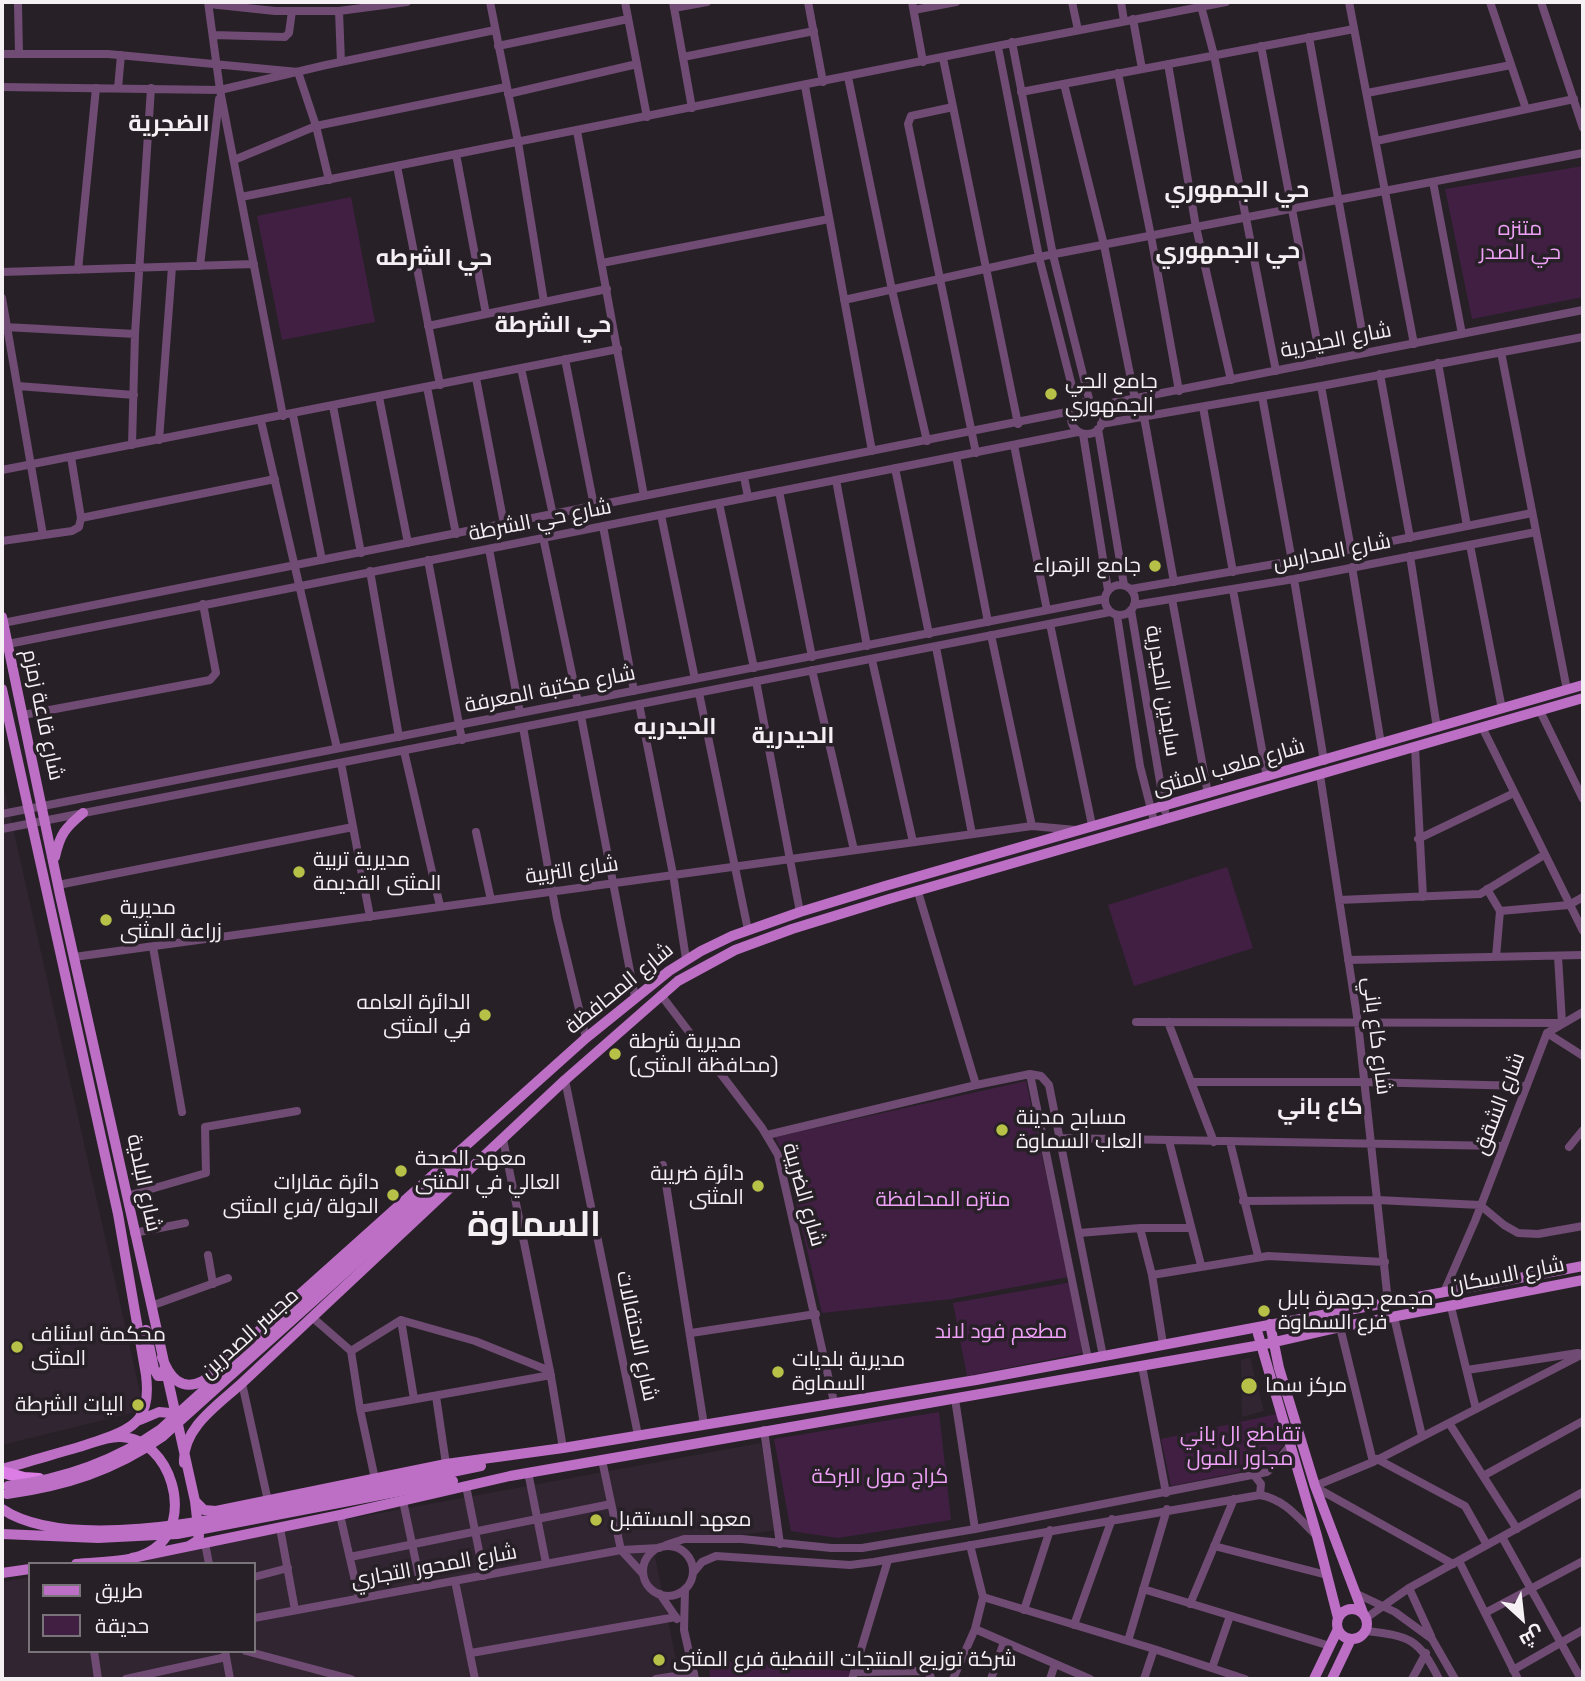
<!DOCTYPE html>
<html>
<head>
<meta charset="utf-8">
<style>
	body { margin:0 }
	#map { position:relative; width:1585px; height:1681px; overflow:hidden; background:#272127; font-family:"Space Grotesk",Cairo,sans-serif }
	canvas { display:block }
	.frame { position:absolute; inset:0; border:4px solid #f4f0f4; pointer-events:none }
	.legend { position:absolute; left:28px; top:1562px; width:228px; height:91px; box-sizing:border-box; background:#272127; border:2px solid #797479; margin:0; padding:9px 12px; list-style:none; font-size:21px; color:#f4f0f4 }
	.legend li { display:flex; align-items:center; gap:14px; height:35px }
	.legend b { width:35px; border:2px solid #797479 }
	.north { position:absolute; left:1487px; top:1583px; width:70px; height:70px; -webkit-text-stroke:5px #272127; paint-order:stroke; rotate:153deg; font-size:19px; font-weight:700; line-height:28px; text-align:center; color:#f4f0f4 }
	.north::after { content:''; display:block; margin:auto; width:24px; height:32px; background:#f4f0f4; clip-path:polygon(50% 0,100% 100%,50% 72%,0 100%) }
</style>
</head>
<body>
<div id="map">
<canvas width="1585" height="1681"></canvas>
<div class="frame"></div>
<ul class="legend">
<li><b style="height:9px;background:#bd6fc6"></b>طريق</li>
<li><b style="height:19px;background:#401f43"></b>حديقة</li>
</ul>
<div class="north">ش</div>
</div>
<script>
const context = document.querySelector('canvas').getContext('2d');
context.lineJoin = 'round';
function paint(path, color) {
  context.fillStyle = color;
  context.fill(path, 'evenodd');
}
function trace(path, color, width, dash) {
  context.strokeStyle = color;
  context.lineWidth = width;
  context.lineCap = dash ? 'butt' : 'round';
  context.setLineDash(dash || []);
  context.stroke(path);
}
function write(font, color, halo, rows, align = 'center') {
  context.font = font + ' "Space Grotesk",Cairo,sans-serif';
  context.lineWidth = 7;
  context.setLineDash([]);
  context.textBaseline = 'middle';
  context.strokeStyle = halo;
  context.fillStyle = color;
  for (const [text, x, y, turn = 0] of rows) {
    context.save();
    context.translate(x, y);
    context.rotate((+turn || 0) * Math.PI / 180);
    context.textAlign = isNaN(turn) ? turn : align;
    if (halo) context.strokeText(text, 0, 0);
    context.fillText(text, 0, 0);
    context.restore();
  }
}
paint(new Path2D(`
	M2,779L144,1410L2,1445Z
	M1250,1358L1264,1411L1242,1417L1241,1360Z
	M761,1443L777,1530L653,1547L680,1679H2V1582L30,1577V1651H254V1564H104Z`), '#302531');
paint(new Path2D(`
	M1583,166V297L1472,319L1445,189Z
	M351,197L375,322L282,340L257,216Z
	M1227,867L1253,948L1134,986L1108,905Z
	M1026,1081L1068,1277L951,1299L822,1313L785,1158L775,1137Z
	M1073,1282L1082,1353L967,1376L953,1303Z
	M939,1412L951,1520L838,1538L791,1531L774,1439Z
	M1277,1414L1286,1442L1264,1467L1171,1486L1161,1439Z
	M709,1660L850,1671L848,1679H710Z`), '#401f43');
trace(new Path2D(`
	M208,2L220,90L283,416
	M490,2L518,142L544,302
	M625,2L647,117
	M673,2L692,108
	M808,2L823,82
	M912,2L923,62
	M1072,2L1078,30
	M1121,2L1124,21
	M1349,2L1414,344
	M1490,2L1526,109
	M1541,2L1583,128
	M209,4L275,11H339L407,2
	M18,5L19,54
	M1201,6L1214,55L1276,371
	M674,8L707,2
	M914,10L956,2
	M339,11L341,62
	M1133,19L1142,69
	M213,35L285,37L289,33L292,11
	M1309,37L1366,353
	M1012,42L1053,255L1090,403
	M498,46L628,19
	M1261,46L1321,362
	M998,47L1039,257L1077,406
	M2,54H108L298,72L316,126L329,180
	M683,57L814,31
	M943,58L1018,424
	M1168,64L1196,227L1231,380
	M1118,73L1151,236L1179,391
	M848,77L892,290L927,441
	M1064,84L1104,245L1135,399
	M805,86L872,451
	M2,87L220,90L326,65L495,30
	M118,88L121,55
	M1021,92L1354,29
	M1367,93L1511,65
	M508,94L637,64
	M953,107L911,116L908,124L976,453
	M577,131L644,496
	M1376,141L1574,99
	M456,154L486,314
	M234,160L316,126L506,87
	M397,166L440,385
	M1433,182L1462,334
	M241,197C569,132 897,64 1226,2
	M602,263L829,219
	M200,266L219,99
	M78,270L96,88
	M2,272L254,264
	M2,298L43,535
	M844,300L1039,257L1583,153
	M428,326L607,289
	M5,327L135,334
	M1501,352L1567,690
	M565,359L594,506
	M1438,363L1467,526
	M521,368L553,515
	M1380,374L1410,538
	M476,378L504,524
	M18,386L134,395
	M1321,386L1351,549
	M427,387L456,534
	M1262,396L1292,561
	M379,397L408,543
	M1071 418a16 16 0 1 1 32 0a16 16 0 1 1-32 0Z
	M333,406L361,553
	M1096,406L1583,310
	M1203,407L1233,572
	M293,415L322,560
	M1144,417L1174,582
	M261,421L337,748
	M1101,424L1321,386L1583,337
	M1098,429L1124,585
	M1083,434L1108,590
	M159,440L172,267
	M132,445L135,334L151,88
	M1014,445L1047,610
	M956,456L988,622
	M895,468L929,634
	M2,470L618,349
	M744,477L748,497
	M836,480L867,646
	M779,491L812,657
	M719,503L754,668
	M580,509L584,529
	M661,515L695,679
	M81,518L275,479
	M603,526L634,691
	M543,537L578,702
	M2,541L72,531L79,527L81,518L71,457
	M1470,545L1502,709
	M489,549L520,713
	M1410,556L1437,728
	M428,560L462,740
	M1352,567L1381,744
	M370,571L399,737
	M1294,579L1324,761
	M1105 600a15 15 0 1 1 30 0a15 15 0 1 1-30 0Z
	M1131,589L1292,561L1532,513
	M1233,590L1267,777
	M1172,599L1208,794
	M1134,605L1294,579L1536,532
	M1131,610L1165,811
	M1117,615L1140,766L1154,821
	M3,623L1072,411
	M1050,624L1092,825
	M991,635L1032,826
	M8,644L1078,432
	M936,647L972,834
	M872,660L913,842
	M812,670L854,850
	M756,681L800,912
	M699,693L748,930
	M639,704L673,874L686,959
	M1540,711L1583,799
	M23,715L210,680L216,673L203,604
	M581,716L635,997
	M523,727L557,918L586,1038
	M1482,727L1583,931
	M1415,747L1423,897
	M404,751L440,906
	M341,763L370,917
	M1320,775L1358,1023L1388,1302
	M2,814L1104,599
	M2,829L1110,612
	M476,832L491,900
	M1418,839L1514,793
	M58,885L353,827
	M1487,889L1500,911L1496,957
	M918,892L976,1085
	M1339,900L1480,894L1544,855
	M1500,911L1569,905L1583,897
	M153,947L182,1112
	M1558,956L1562,1023
	M74,957L1032,826L1076,830
	M1348,960L1583,955
	M661,995L762,1128L778,1155L834,1402
	M1136,1022L1562,1023
	M1168,1022L1214,1142
	M1547,1033L1583,1056
	M1030,1074L1088,1359
	M565,1080L638,1435
	M1193,1082H1364L1525,1086
	M767,1135L976,1085L1030,1074L1041,1076L1049,1085L1103,1356
	M1059,1138L1502,1146
	M503,1139L550,1371L563,1448
	M1169,1141L1201,1265
	M1230,1142L1258,1256
	M1569,1147L1583,1130
	M663,1165L704,1425
	M127,1196L206,1173L205,1127L297,1111
	M1243,1201L1377,1200L1480,1205L1504,1225L1518,1233L1538,1234L1583,1226
	M1140,1228L1152,1275L1163,1344
	M134,1233L185,1223
	M1079,1233L1140,1228H1191
	M208,1255L213,1284
	M1152,1275L1268,1256L1385,1262
	M1444,1292L1475,1221L1547,1033L1583,1012
	M151,1306L228,1278
	M1451,1307L1476,1409
	M1394,1317L1422,1436
	M313,1318L351,1351L360,1409L375,1479
	M401,1320L414,1399
	M1340,1327L1373,1462
	M691,1333L816,1314
	M351,1351L401,1320L475,1341L550,1371
	M1142,1366L1166,1493
	M1467,1370L1578,1353
	M242,1383L268,1501
	M436,1396L446,1464
	M955,1399L975,1529
	M360,1409L551,1375
	M1449,1423L1517,1529
	M764,1430L780,1544
	M1377,1459L1465,1506L1487,1545
	M602,1460L621,1550
	M528,1472L546,1563
	M1254,1475L1261,1484L1260,1495
	M1483,1476L1583,1421
	M466,1486L484,1576
	M1315,1486L1373,1462L1583,1354
	M1315,1487L1453,1564
	M403,1501L421,1586
	M340,1515L359,1598
	M280,1528L295,1610
	M1502,1537L1581,1679
	M205,1543L209,1564
	M666,1545L684,1539H742L831,1548H862L975,1529L1267,1472L1275,1465L1291,1444
	M1214,1546L1327,1575
	M643 1571a25 25 0 1 1 50 0a25 25 0 1 1-50 0Z
	M621,1550L643,1574
	M350,1557L611,1504
	M1459,1561L1518,1679
	M693,1573L702,1562L716,1556L850,1565L874,1562L1260,1495C1286,1500 1298,1518 1317,1536
	M254,1577L288,1568
	M455,1581L475,1679
	M1409,1588L1431,1636
	M685,1589L684,1630L695,1679
	M1143,1589L1330,1646
	M1355,1593L1395,1612L1432,1639L1455,1679
	M660,1594L677,1619
	M983,1597L1154,1649L1245,1679
	M1190,1604L1234,1499
	M1024,1610L1050,1530
	M1485,1613L1583,1561
	M254,1618L621,1550L659,1548
	M1366,1618L1409,1588L1583,1492
	M1074,1625L1112,1519
	M975,1629L1090,1679
	M1366,1631C1410,1636 1418,1638 1439,1679
	M1128,1641L1167,1509
	M94,1651L98,1679
	M225,1651L230,1679
	M246,1651L351,1679
	M471,1653L676,1617
	M1212,1668L1230,1616
	M1513,1670L1583,1630
	M854,1672L924,1671L930,1674L931,1679
	M126,1679L226,1657
	M656,1679L694,1673
	M852,1679L888,1560
	M953,1679L975,1629L983,1597L970,1545
	M991,1679L1004,1642
	M1050,1679L1055,1664
	M1144,1679L1154,1649
	M1412,1679L1426,1653`), '#704b74', 8);
trace(new Path2D(`
	M2,617L60,895L195,1501L199,1536L197,1541L189,1546
	M2,689L118,1214L146,1375C151,1416 138,1428 100,1440
	M55,857C60,834 65,828 83,813
	M1270,1324L1279,1368L1315,1486L1363,1613
	M146,1330L154,1369L158,1376H163L164,1369
	M1258,1334L1317,1536L1338,1618
	M162,1357C169,1377 181,1392 203,1381L586,1038L669,971L701,951L732,936L800,912L885,886L1583,685
	M140,1420L159,1412L170,1413L174,1419
	M184,1463C182,1428 218,1405 242,1383L565,1080L678,981L735,950L792,929L889,899L1583,698
	M2,1469C28,1462 54,1454 79,1447C93,1443 107,1436 121,1437C171,1439 195,1521 154,1549C133,1564 100,1561 76,1564
	M452,1472L481,1466
	M195,1501L204,1510L216,1511L446,1464L563,1448L976,1380L1583,1266
	M132,1558L340,1515L510,1476L1261,1345L1340,1327L1583,1280
	M2,1573L30,1569
	M1337 1624a15 15 0 1 1 30 0a15 15 0 1 1-30 0Z
	M1314,1679L1338,1629
	M1332,1679L1351,1639`), '#bd6fc6', 10);
trace(new Path2D(`
	M2,1472L24,1478L39,1479`), '#dc7de6', 12);
trace(new Path2D(`
	M8,1486C63,1479 115,1461 161,1429L451,1167
	M7,1494C64,1486 114,1471 162,1437L457,1172
	M2,1509C69,1554 228,1517 305,1501C354,1492 403,1482 452,1472
	M2,1534L98,1538L177,1534L453,1481`), '#bd6fc6', 10);
for (const [x, y, r, color] of [
	[1051,394,7,"#b7c147"],
	[1155,566,7,"#b7c147"],
	[299,872,7,"#b7c147"],
	[106,920,7,"#b7c147"],
	[485,1015,7,"#b7c147"],
	[615,1054,7,"#b7c147"],
	[1002,1130,7,"#b7c147"],
	[401,1171,7,"#b7c147"],
	[758,1186,7,"#b7c147"],
	[393,1195,7,"#b7c147"],
	[1264,1311,7,"#b7c147"],
	[17,1347,7,"#b7c147"],
	[778,1372,7,"#b7c147"],
	[1249,1386,9,"#b7c147"],
	[138,1405,7,"#b7c147"],
	[596,1520,7,"#b7c147"],
	[659,1660,7,"#b7c147"]
]) {
  const dot = new Path2D();
  dot.arc(x, y, r, 0, 2 * Math.PI);
  context.fillStyle = color;
  context.fill(dot);
  trace(dot, '#272127', 2.5);
}
write('21px', '#efa0f7', '#272127', [
	["متنزه",1520,229],
	["حي الصدر",1520,253],
	["منتزه المحافظة",943,1200],
	["مطعم فود لاند",1001,1332],
	["تقاطع ال باني",1240,1435],
	["مجاور المول",1240,1459],
	["كراج مول البركة",880,1477]
]);
write('21px', '#f4f0f4', '#272127', [
	["شارع الحيدرية",1336,341,-11],
	["شارع حي الشرطة",540,521,-11],
	["شارع المدارس",1332,553,-11],
	["شارع مكتبة المعرفة",550,690,-11],
	["سايدين الحيدرية",1162,691,81],
	["شارع قاعة زمزم",42,715,78],
	["شارع ملعب المثنى",1229,768,-16],
	["شارع التربية",572,871,-8],
	["شارع المحافظة",620,989,-39],
	["شارع كاع باني",1376,1036,83],
	["شارع الشقق",1500,1104,-69],
	["شارع البلدية",143,1183,78],
	["شارع الضريبة",803,1195,74],
	["شارع الاسكان",1507,1276,-11],
	["مجسر الصدرين",250,1334,-42],
	["شارع الاحتفالات",636,1336,78],
	["شارع المحور التجاري",434,1567,-10]
]);
write('21px', '#f4f0f4', '#272127', [
	["جامع الحي",1065,382],
	["الجمهوري",1065,406],
	["جامع الزهراء",1141,566,"right"],
	["مديرية تربية",313,860],
	["المثنى القديمة",313,884],
	["مديرية",120,908],
	["زراعة المثنى",120,932],
	["الدائرة العامه",471,1003,"right"],
	["في المثنى",471,1027,"right"],
	["مديرية شرطة",629,1042],
	["(محافظة المثنى)",629,1066],
	["مسابح مدينة",1016,1118],
	["العاب السماوة",1016,1142],
	["معهد الصحة",415,1159],
	["العالي في المثنى",415,1183],
	["دائرة ضريبة",744,1174,"right"],
	["المثنى",744,1198,"right"],
	["دائرة عقارات",379,1183,"right"],
	["الدولة /فرع المثنى",379,1207,"right"],
	["مجمع جوهرة بابل",1278,1299],
	["فرع السماوة",1278,1323],
	["محكمة اسئناف",31,1335],
	["المثنى",31,1359],
	["مديرية بلديات",792,1360],
	["السماوة",792,1384],
	["مركز سما",1265,1386],
	["اليات الشرطة",124,1405,"right"],
	["معهد المستقبل",610,1520],
	["شركة توزيع المنتجات النفطية فرع المثنى",673,1660]
], 'left');
write('bold 23px', '#f4f0f4', '#272127', [
	["الضجرية",169,125],
	["حي الجمهوري",1237,191],
	["حي الجمهوري",1228,252],
	["حي الشرطه",434,259],
	["حي الشرطة",553,326],
	["الحيدريه",675,728],
	["الحيدرية",793,737],
	["كاع باني",1320,1108]
]);
write('bold 35px', '#f4f0f4', '#272127', [
	["السماوة",534,1227]
]);
</script>
</body>
</html>
